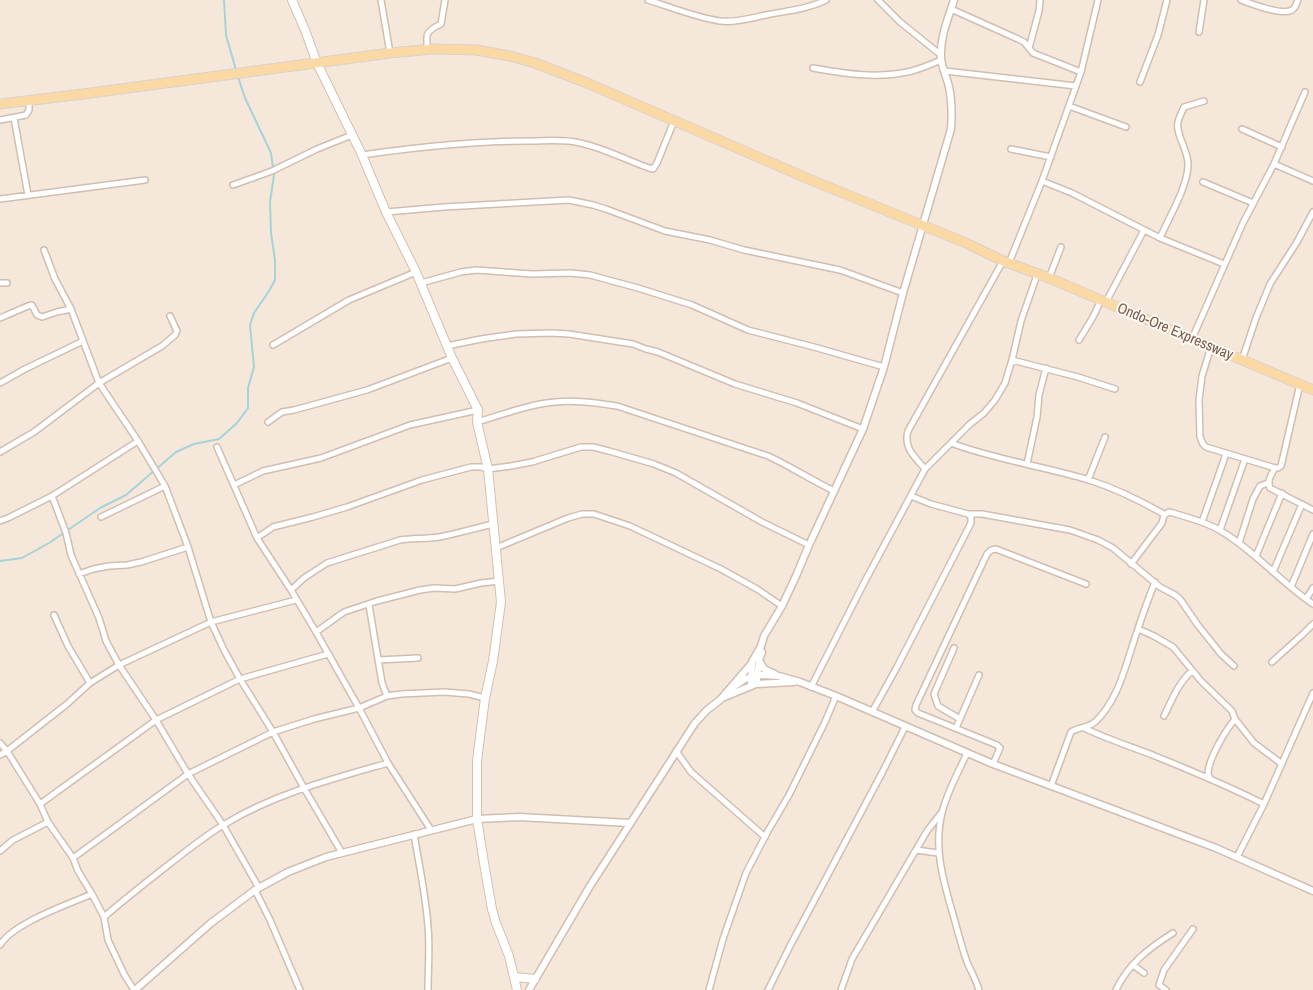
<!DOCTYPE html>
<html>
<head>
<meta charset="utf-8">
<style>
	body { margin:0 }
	canvas { display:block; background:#fdf6ec }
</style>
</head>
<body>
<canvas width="1313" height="990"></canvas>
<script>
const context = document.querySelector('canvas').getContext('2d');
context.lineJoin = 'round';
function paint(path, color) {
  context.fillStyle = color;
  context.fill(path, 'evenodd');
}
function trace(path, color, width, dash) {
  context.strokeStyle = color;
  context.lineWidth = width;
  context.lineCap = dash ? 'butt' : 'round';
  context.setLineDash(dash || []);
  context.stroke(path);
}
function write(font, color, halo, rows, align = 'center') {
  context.font = font + ' "Archivo Narrow",sans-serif';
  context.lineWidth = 4;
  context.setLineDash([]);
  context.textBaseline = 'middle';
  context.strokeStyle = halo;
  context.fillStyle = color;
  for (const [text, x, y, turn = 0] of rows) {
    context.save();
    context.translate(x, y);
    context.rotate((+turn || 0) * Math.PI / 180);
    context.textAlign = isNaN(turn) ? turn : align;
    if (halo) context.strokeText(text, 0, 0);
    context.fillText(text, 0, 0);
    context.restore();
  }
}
paint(new Path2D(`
	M0,0H1313V990H0Z`), '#f5e8da');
trace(new Path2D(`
	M224,0L226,35L236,70
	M0,561L22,558L49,543L100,508L126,495L176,452L194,444L219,439L237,423L248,408V388L254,367L250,325L254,313L269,291L275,280V260L271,233L270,202L274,175L271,153L245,98L238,77`), '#a5d3da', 2);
const minor = new Path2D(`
	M381,0L390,53
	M648,0C670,7 698,18 720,21C735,23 751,18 766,15C786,11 808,9 826,0
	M878,0L900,22L941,55
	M1241,0C1252,4 1282,16 1292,10C1295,8 1297,3 1298,0
	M951,9L1018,39L1024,42L1033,53L1081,72
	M1199,32L1204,0
	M1029,48L1039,11L1040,0
	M428,50C425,34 426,31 441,24L445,0
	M813,68C846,74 879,79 912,71C922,68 932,64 941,60
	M945,71L1076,86
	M1140,82L1158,35L1167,0
	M1069,106L1126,127
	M14,118L28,195
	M0,120L26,115L29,110V101
	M1242,129L1282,147
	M1011,149L1051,157
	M362,155C417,147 474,141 530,141C547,141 564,139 580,143C604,148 626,160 649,168L653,169L657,163L674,121
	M1274,164L1313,181
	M1042,181L1072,193L1160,238L1224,264
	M1203,182L1253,203
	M233,185L272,171L317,149L352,135
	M0,199L145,180
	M386,212L444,207L569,200L593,205L606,209L665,231L710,240L744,250L840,270L903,293
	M1160,238C1169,217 1187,188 1188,166C1189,150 1175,135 1178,122C1179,117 1182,112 1184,107L1204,101
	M44,250L55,279L71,309L99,383L138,441L165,486L188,547L211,622L224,650L240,679L273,732L304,788L342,853
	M1009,263L1042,181L1076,86L1081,72L1098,0
	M1049,278L1061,247
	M0,283H7
	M421,283L461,272L476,270L532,274L571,273L590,275L638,288L692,305L748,330L814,347L884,367
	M1106,302L1144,230
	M0,318L28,306L32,305L37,315L42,317L57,312L71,309
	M1192,339L1243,223L1274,164L1305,92
	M1079,340L1093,317L1101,300
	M273,345L349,300L416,272
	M447,346L481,339L516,334L551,333L569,334L633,344L646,349L658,352L735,384L797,403L863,429
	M1211,347L1202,376L1199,400L1200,437L1203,444L1206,447L1275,468H1278L1281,466L1300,384
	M1012,360L1078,377L1115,389
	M1242,360L1256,318L1270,284L1297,242L1313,212
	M0,383L25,369L83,341
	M268,422L282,412L294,410L367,390L452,358
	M477,422C502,415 529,404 555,402C576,400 596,403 617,406L768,456C790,466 811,480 834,491
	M951,443C996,460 1043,466 1089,480C1114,488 1139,500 1162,513L1164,515
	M217,447L257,538L291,590L316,632L359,708L388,763L431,830
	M0,452L34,432L99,383L162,346L175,335L177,331L170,316
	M1027,464L1037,417L1039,395L1046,368
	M1275,468C1271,475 1267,480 1270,488L1313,510
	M925,469C915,457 903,448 908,431L1003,261
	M1088,480L1105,437
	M234,485L263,471L321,458L410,425L478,410
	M52,496L66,533L71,555L99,618L106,641L119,665L156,720L188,774L223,825L259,888
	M968,514H982L1070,530L1098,540L1113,548L1160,587L1175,595L1180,599L1197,624L1221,654L1234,666
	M1164,515L1169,512L1173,513C1189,518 1207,522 1221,531C1255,551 1280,582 1313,604
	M101,517L165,486
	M0,521L8,518L52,496L138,441
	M1202,522L1226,454
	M1220,530L1245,459
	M257,538L273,527L313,517L347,507L422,480L471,467H481L488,469L511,466L532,462L581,447H593L609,451L654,464L676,473L762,522L809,545
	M1239,543L1253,499L1260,486L1268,483
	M496,548L568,518L582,514H594L630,526L721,569L757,589L782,606
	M1256,556L1282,493
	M1131,564L1162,523L1164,515
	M1273,572L1302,504
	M79,574L93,569L109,566L127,565L141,562L188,547
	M1291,587L1313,534
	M291,590L304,578L327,563L400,540C413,538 426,539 439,537C457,534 475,528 493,524
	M1306,599L1313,588
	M369,605L382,683L387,696
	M54,615L68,646L90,683
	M1138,629L1154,636L1173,647L1201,681L1232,711L1235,719L1254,743L1282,764
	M316,632L344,612L377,601L420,590L434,588L455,589L481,583L499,581
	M954,648L934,694L938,706L960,719
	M378,660L418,658
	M1272,662L1303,634L1313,624
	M811,687L864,583L925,469L970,424L984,413L995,400L1005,383L1012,360L1021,321L1037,275
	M872,712L897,667L971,523V517L968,514L931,504L911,496
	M1164,716C1172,700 1178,683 1192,671
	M956,728L979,675
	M1084,728C1107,739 1132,747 1155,756C1192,771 1228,786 1264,804
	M0,743L7,751L40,804L48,822L73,858L78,871L92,894L104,917L108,940L124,974L134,990
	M676,751L691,772L765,837
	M967,753C959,771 946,794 942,813C933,849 944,883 954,918C958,932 962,948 967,962C971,971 976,980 979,990
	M0,755L7,751L67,704L90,683L119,665L211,622L296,600
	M993,764L1000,748L997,745L918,713L915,710L916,705L987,554L991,550L996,549L1086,584
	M1210,778L1208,774C1208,759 1226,730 1235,719
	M1051,786L1071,732C1078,727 1088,728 1095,722C1120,699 1127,659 1138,629C1143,613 1149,597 1155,582
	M40,804L156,720L240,679L328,654
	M414,834C419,865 426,896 428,927C430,948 428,969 428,990
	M916,850L938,853
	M0,851L13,840L48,822
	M1237,857L1264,804L1313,693
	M73,858L188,774L273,732L314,719L359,708L387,696L401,694L444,692L469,694L485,698
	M255,890L270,920L300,990
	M104,917C126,898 149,880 172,862C189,849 206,835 225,824C274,794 332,779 388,763
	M0,945C13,923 69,904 92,894
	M1133,965L1144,973
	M709,990L723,939L746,873L768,831L789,795L825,722L836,696
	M768,990L790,946L883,771L905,727
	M841,990L852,959L927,831L942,812
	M1116,990C1128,964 1149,948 1173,933
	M1166,990L1159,985L1164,970L1193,929`);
const tertiary = new Path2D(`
	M759,660L764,669L775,674
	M757,679L759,660L762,652
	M751,685L752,662L761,646L764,636L782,606L796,576L809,545L863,429L884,367L903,293L951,129C952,115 952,101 949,87C947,77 941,67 941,57C940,37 948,19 954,0
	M729,690L745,679L751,677L762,675L779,676L800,682L836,696L993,764L1216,848L1313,891
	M722,698L756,684L794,682
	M135,990L211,923L255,890L288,872L326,857L477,819L519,817L630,823
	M529,990L590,886L695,723L707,710L720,700L752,663`);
const secondary = new Path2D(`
	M292,0L305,30L317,63L362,155L386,212L416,272L452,358L478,410L477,422L488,469L501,602L493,661L485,698L477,761V819L485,869L492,909L496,923L509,956L517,990
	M515,977L535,979`);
const primary = new Path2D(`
	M0,104L83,94L390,53L433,49L476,50L510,56L535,63L587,83L811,180L966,243L1003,261L1049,278L1313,390`);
trace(minor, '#d1beb0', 8);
trace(tertiary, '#d1beb0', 9);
trace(secondary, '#d6c0b0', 10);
trace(primary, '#dad1cd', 11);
trace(minor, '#fff', 5);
trace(tertiary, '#fff', 6);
trace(secondary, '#fff', 8);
trace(primary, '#fbd9a5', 9);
write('15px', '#7a5c4d', '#fffaf3', [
	["Ondo-Ore Expressway",1175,332,23]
]);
</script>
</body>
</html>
